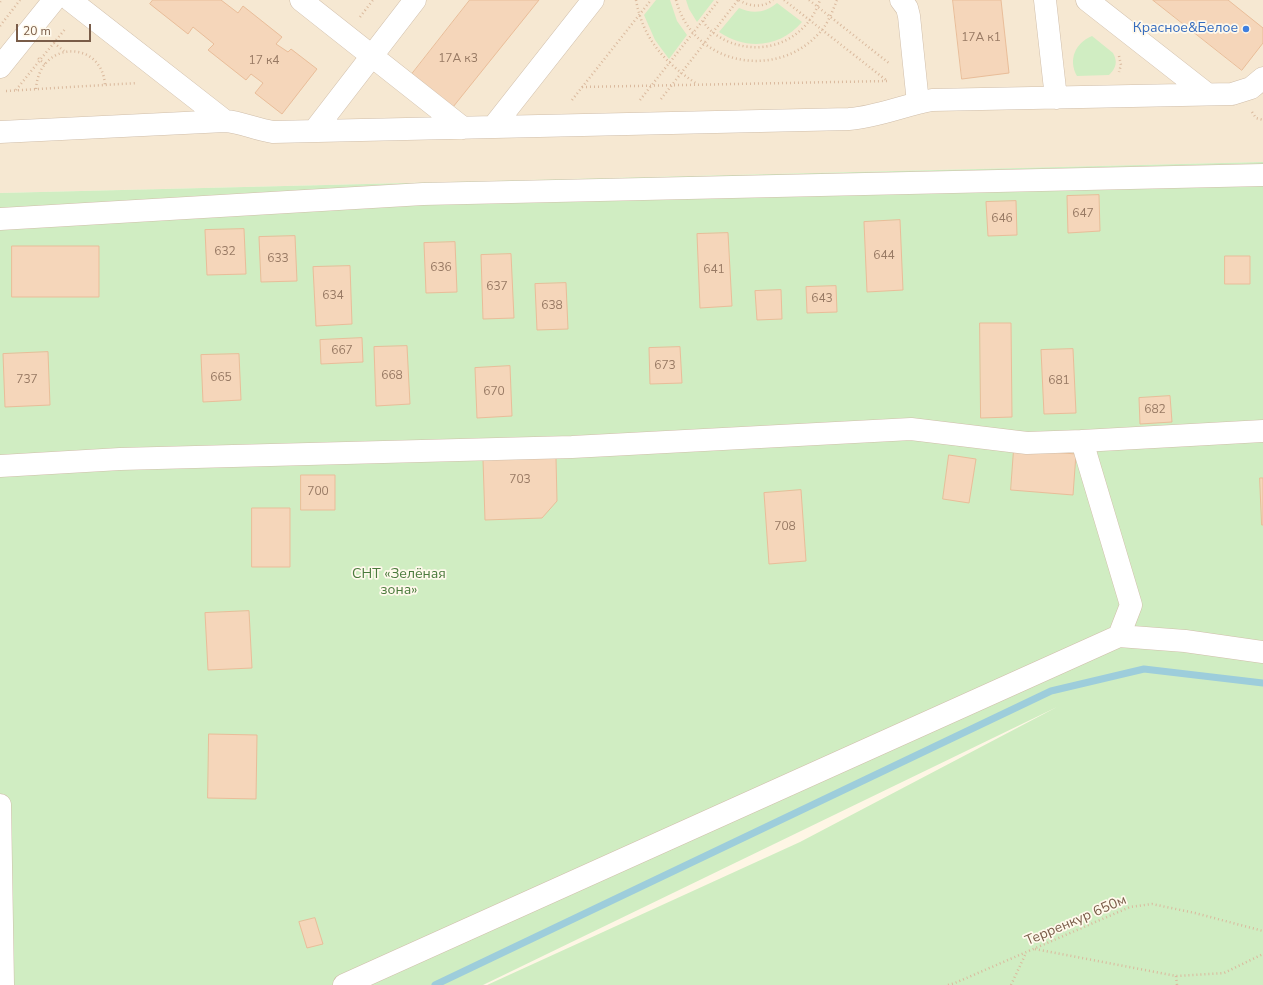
<!DOCTYPE html>
<html>
<head>
<meta charset="utf-8">
<style>
	body { margin:0 }
	#map { position:relative; width:1263px; height:985px; overflow:hidden; background:#fef6e5; font-family:"Nunito Sans",sans-serif }
	canvas { display:block }
	.scale { position:absolute; left:16px; top:24px; width:75px; height:18px; box-sizing:border-box; border:2px solid #795c48; border-top:0; padding-left:5px; font-size:12px; line-height:14px; white-space:nowrap; color:#795c48; -webkit-text-stroke:3px #fff9ec; paint-order:stroke }
</style>
</head>
<body>
<div id="map">
<canvas width="1263" height="985"></canvas>
<div class="scale">20 m</div>
</div>
<script>
const context = document.querySelector('canvas').getContext('2d');
context.lineJoin = 'round';
function paint(path, color) {
  context.fillStyle = color;
  context.fill(path, 'evenodd');
}
function trace(path, color, width, dash) {
  context.strokeStyle = color;
  context.lineWidth = width;
  context.lineCap = dash ? 'butt' : 'round';
  context.setLineDash(dash || []);
  context.stroke(path);
}
function write(font, color, halo, rows, align = 'center') {
  context.font = font + ' "Nunito Sans",sans-serif';
  context.lineWidth = 3.5;
  context.setLineDash([]);
  context.textBaseline = 'middle';
  context.strokeStyle = halo;
  context.fillStyle = color;
  for (const [text, x, y, turn = 0] of rows) {
    context.save();
    context.translate(x, y);
    context.rotate((+turn || 0) * Math.PI / 180);
    context.textAlign = isNaN(turn) ? turn : align;
    if (halo) context.strokeText(text, 0, 0);
    context.fillText(text, 0, 0);
    context.restore();
  }
}
paint(new Path2D(`
	M0,0H1263V162L0,193Z`), '#f6e8d2');
paint(new Path2D(`
	M656,0H670L677,21L687,35L669,59L655,40L644,15Z
	M686,0H714L697,22L689,9Z
	M777,3L802,22C781,47 747,51 719,32L739,8C752,14 766,13 777,3Z
	M1092,36L1113,53C1118,62 1116,68 1109,75L1077,76C1068,60 1075,43 1092,36Z
	M1263,162V985H487L800,842L1057,707L483,985H0V193Z`), '#d0edc2');
trace(new Path2D(`
	M435,985L1051,691L1144,669L1263,683`), '#9dcddb', 7);
const building = new Path2D(`
	M153,0H221L238,13L243,6L282,37L276,44L288,52L291,49L317,69L282,114L255,93L263,83L251,74L246,80L208,50L214,44L193,27L188,34L150,4Z
	M470,0H539L453,107L412,74Z
	M953,0H1001L1009,73L962,79Z
	M1153,0H1228L1263,28V43L1242,70Z
	M1099,195L1100,231L1068,233L1067,196Z
	M1016,201L1017,235L988,236L986,202Z
	M900,220L903,290L867,292L864,222Z
	M244,229L246,274L207,275L205,230Z
	M728,233L732,306L700,308L697,234Z
	M295,236L297,281L261,282L259,237Z
	M455,242L457,292L426,293L424,243Z
	M12,246H99V297H12Z
	M511,254L514,318L483,319L481,255Z
	M1225,256H1250V284H1225Z
	M350,266L352,324L316,326L313,267Z
	M566,283L568,329L537,330L535,284Z
	M836,286L837,312L807,313L806,287Z
	M781,290L782,319L757,320L755,291Z
	M980,323H1011L1012,417L981,418Z
	M362,338L363,362L321,364L320,340Z
	M407,346L410,404L376,406L374,347Z
	M680,347L682,383L650,384L649,348Z
	M1073,349L1076,413L1044,414L1041,350Z
	M48,352L50,405L5,407L3,354Z
	M239,354L241,400L203,402L201,355Z
	M510,366L512,416L477,418L475,368Z
	M1170,396L1172,422L1140,424L1139,398Z
	M1014,449L1076,454L1073,495L1011,490Z
	M949,455L976,459L969,503L943,499Z
	M556,458L557,501L542,518L485,520L483,460Z
	M301,475H335V510H301Z
	M1260,478H1263V525H1262Z
	M801,490L806,561L769,564L764,493Z
	M252,508H290V567H252Z
	M249,611L252,668L208,670L205,613Z
	M209,734L257,735L256,799L208,798Z
	M315,918L323,944L307,948L299,922Z`);
paint(building, '#f5d6ba');
trace(building, '#e9bd99', 1);
const minor = new Path2D(`
	M70,0L225,121
	M301,0L463,128
	M901,0L907,8L909,16L918,103
	M1045,0L1056,98
	M1087,0L1207,94
	M0,67L54,0
	M493,127L593,0
	M314,131L415,0
	M0,132L225,121C242,122 256,130 273,132L849,119C878,117 904,105 932,100L1232,94L1251,88L1263,78
	M0,219L423,194L1263,175
	M1082,441L1263,431
	M0,466L120,459L572,447L911,429L1027,443L1082,441L1131,605L1119,636L344,985
	M1119,636L1185,641L1263,652
	M0,805L3,985`);
trace(minor, '#d0beaa', 23);
trace(new Path2D(`
	M636,0C643,39 665,63 697,84
	M676,0C693,66 779,82 822,30C829,21 833,10 837,0
	M739,0C750,7 762,8 773,0
	M784,0L886,80
	M809,0L890,64
	M0,2L1,0
	M360,17L373,0
	M703,21C709,31 718,37 729,42C767,57 807,39 820,0
	M0,26L20,0
	M54,43L64,51
	M1119,56L1121,65L1119,72
	M45,64L40,60L66,28
	M582,87L887,81
	M36,89C39,40 102,39 105,85
	M16,90L40,60L38,58
	M6,91L137,83
	M661,99L738,0
	M572,100L651,0
	M640,100L719,0
	M1252,112L1256,118L1263,120
	M1035,949L1176,976L1224,973L1263,954
	M1176,976L1177,985
	M948,985L955,983L1130,907L1152,904L1195,913L1263,931
	M1011,985L1026,953`), '#dab99d', 2.5, [1, 3]);
trace(minor, '#fff', 22);
for (const [x, y, r, color] of [
	[1246,29,4,"#3f7fe0"]
]) {
  const dot = new Path2D();
  dot.arc(x, y, r, 0, 2 * Math.PI);
  context.fillStyle = color;
  context.fill(dot);
  trace(dot, '#fff9ec', 1.5);
}
write('12px', '#987a64', null, [
	["17А к1",981,38],
	["17А к3",458,59],
	["17 к4",264,61],
	["647",1083,214],
	["646",1002,219],
	["632",225,252],
	["644",884,256],
	["633",278,259],
	["636",441,268],
	["641",714,270],
	["637",497,287],
	["634",333,296],
	["643",822,299],
	["638",552,306],
	["667",342,351],
	["673",665,366],
	["668",392,376],
	["665",221,378],
	["737",27,380],
	["681",1059,381],
	["670",494,392],
	["682",1155,410],
	["703",520,480],
	["700",318,492],
	["708",785,527]
]);
write('14px', '#366cbe', '#fff9ec', [
	["Красное&Белое",1238,29]
], 'right');
write('14px', '#4a7a3c', '#fff9ec', [
	["СНТ «Зелёная",399,575],
	["зона»",399,591]
]);
write('14px', '#795c48', '#fff9ec', [
	["Терренкур 650м",1076,921,-23]
]);
</script>
</body>
</html>
